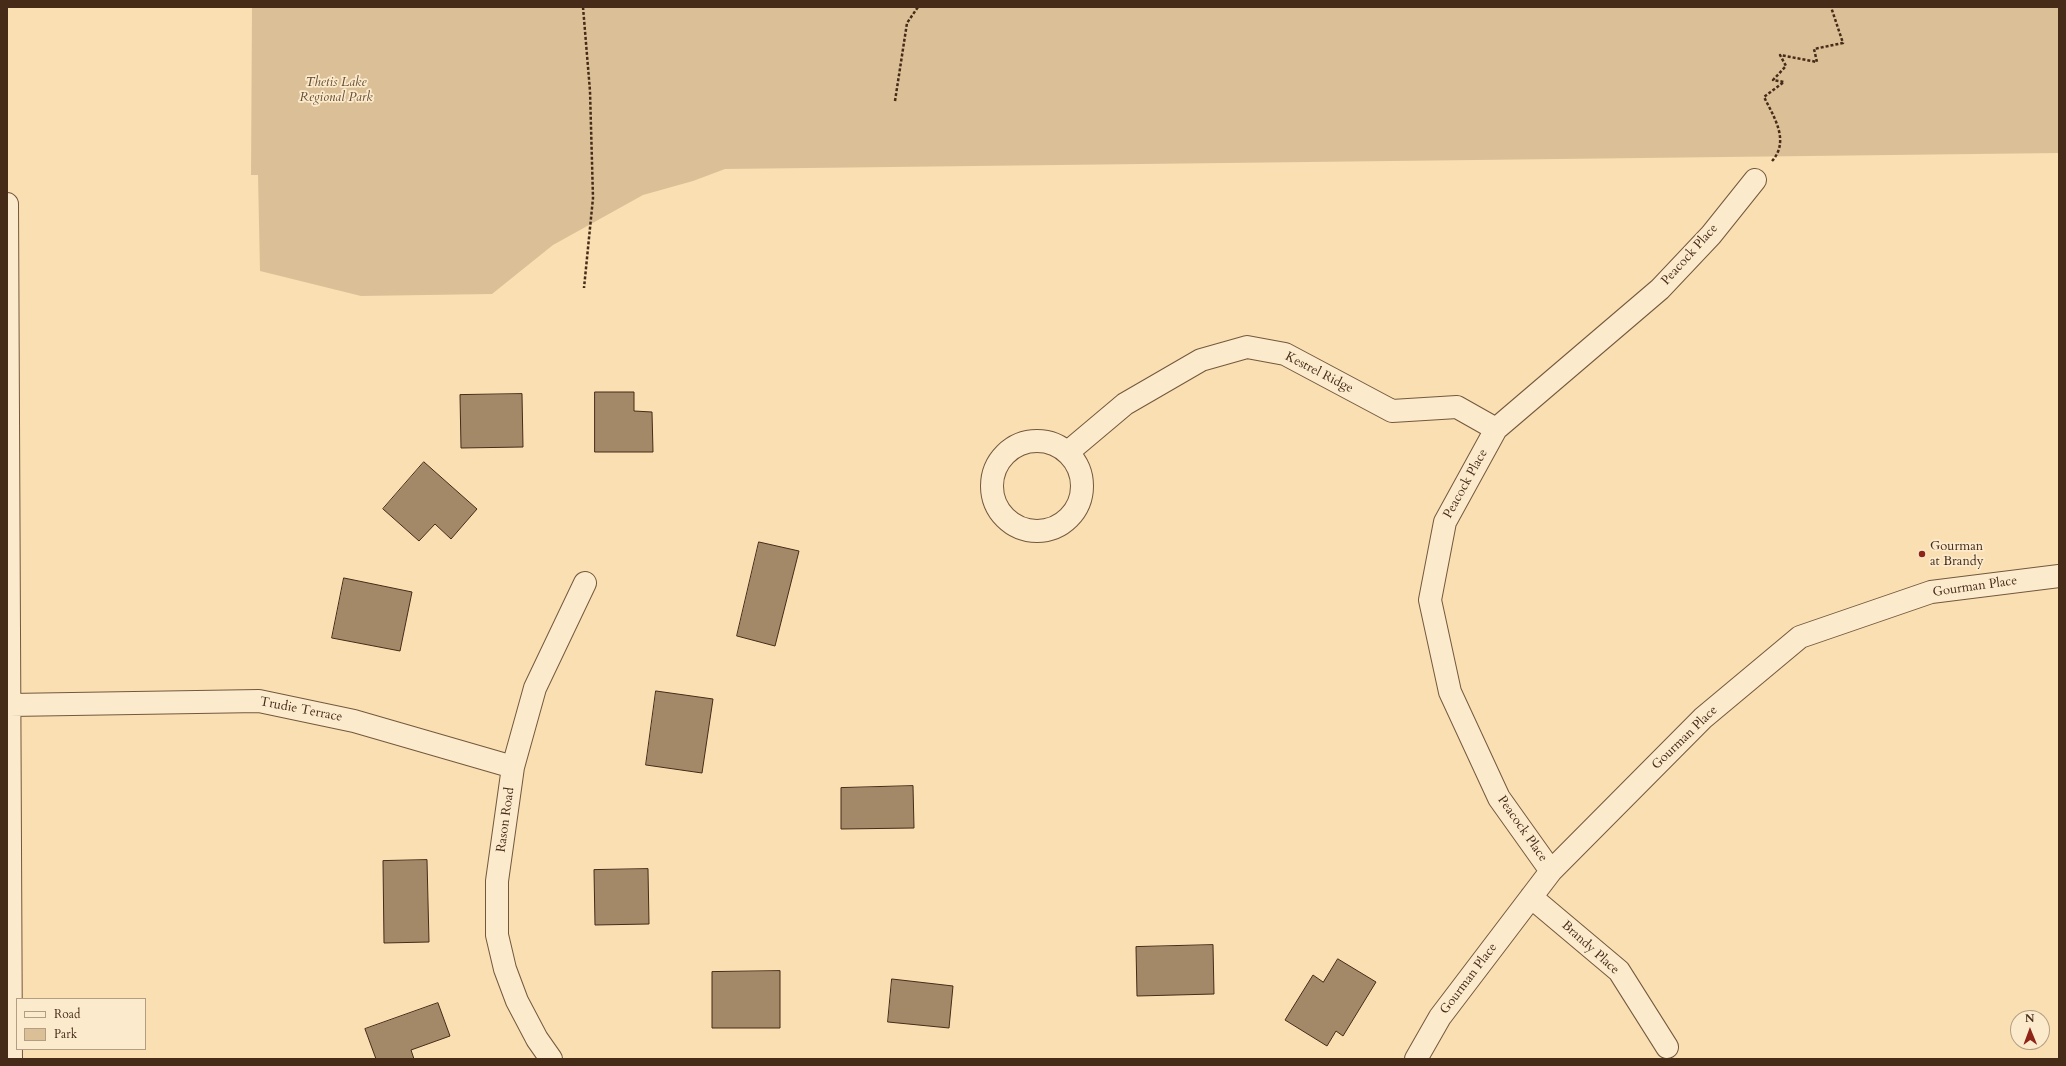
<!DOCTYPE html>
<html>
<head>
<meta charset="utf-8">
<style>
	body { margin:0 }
	#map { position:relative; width:2066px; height:1066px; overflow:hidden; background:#f9dfb1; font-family:Cardo,serif }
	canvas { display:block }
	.frame { position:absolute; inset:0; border:8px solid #462b18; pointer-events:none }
	.legend { position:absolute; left:16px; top:998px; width:130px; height:52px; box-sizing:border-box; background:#fbeacc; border:1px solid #b39e84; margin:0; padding:5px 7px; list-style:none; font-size:12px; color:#462b18 }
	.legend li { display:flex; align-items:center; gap:8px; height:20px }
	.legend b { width:20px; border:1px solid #b39e84 }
	.north { position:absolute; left:2010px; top:1010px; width:40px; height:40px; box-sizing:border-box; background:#fbeacc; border:1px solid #b39e84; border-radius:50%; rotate:359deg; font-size:11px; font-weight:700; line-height:16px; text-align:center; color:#462b18 }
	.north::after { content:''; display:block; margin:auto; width:14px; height:18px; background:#8f2418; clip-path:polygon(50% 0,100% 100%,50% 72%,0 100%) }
</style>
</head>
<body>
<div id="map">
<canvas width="2066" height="1066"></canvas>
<div class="frame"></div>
<ul class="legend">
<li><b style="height:5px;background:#fbeacc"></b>Road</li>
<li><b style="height:11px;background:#dbc097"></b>Park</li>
</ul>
<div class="north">N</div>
</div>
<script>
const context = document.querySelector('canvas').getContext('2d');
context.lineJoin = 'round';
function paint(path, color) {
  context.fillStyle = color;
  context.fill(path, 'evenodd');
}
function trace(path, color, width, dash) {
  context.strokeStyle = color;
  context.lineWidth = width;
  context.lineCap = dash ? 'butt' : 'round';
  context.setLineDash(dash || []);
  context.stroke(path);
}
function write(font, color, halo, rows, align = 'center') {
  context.font = font + ' Cardo,serif';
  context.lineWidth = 3.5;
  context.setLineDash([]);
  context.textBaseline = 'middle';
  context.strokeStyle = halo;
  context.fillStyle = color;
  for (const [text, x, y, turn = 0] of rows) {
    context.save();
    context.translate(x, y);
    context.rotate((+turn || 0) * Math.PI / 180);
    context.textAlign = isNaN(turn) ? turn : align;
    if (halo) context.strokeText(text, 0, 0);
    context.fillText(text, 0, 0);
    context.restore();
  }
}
paint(new Path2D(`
	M252,7H2059V153L725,169L693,181L643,195L553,245L492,294L361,296L260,271L258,175H251Z`), '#dbc097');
const building = new Path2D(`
	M595,392H634V411L652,412L653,452H595Z
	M522,394L523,447L461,448L460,395Z
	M424,462L477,509L451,539L435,524L419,541L383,509Z
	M759,542L799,551L775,646L737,636Z
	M344,578L412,592L400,651L332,638Z
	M656,691L713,699L702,773L646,765Z
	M913,786L914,828L841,829V788Z
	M427,860L429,942L384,943L383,861Z
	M648,869L649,924L595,925L594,870Z
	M1213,945L1214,994L1137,996L1136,947Z
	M1338,959L1376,982L1343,1036L1336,1031L1327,1046L1285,1020L1313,975L1323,982Z
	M780,971V1028H712V972Z
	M892,979L953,986L949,1028L888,1022Z
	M438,1003L450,1036L411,1050L414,1059H376L365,1029Z`);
paint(building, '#a38968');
trace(building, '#462b18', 1);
const street = new Path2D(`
	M7,204L11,1059
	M992 486a45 45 0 1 1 90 0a45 45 0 1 1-90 0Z
	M1068,452L1125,404L1201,360L1247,347L1285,354L1392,411L1457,407L1496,429
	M10,705L259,701L354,721L513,767
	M1551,871L1499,798L1450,692L1430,600L1445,522L1496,429L1660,289L1711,235L1755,180
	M1531,897L1619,971L1667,1047
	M551,1059L537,1039L517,1001L505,969L497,935V881L513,767L535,688L585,583
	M1416,1059L1440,1017L1551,871L1703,718L1800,637L1931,592L2059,576`);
trace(street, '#73583e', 24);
trace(new Path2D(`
	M583,7L590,91L593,198L584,288
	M895,101L907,23L918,7
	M1772,161C1790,141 1774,117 1764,97L1784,82L1773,80L1786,66L1780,55L1817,62L1814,49L1843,43L1831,7`), '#462b18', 2.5, [3, 2]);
trace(street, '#fbeacc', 22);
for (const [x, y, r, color] of [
	[1922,554,4,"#8f2418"]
]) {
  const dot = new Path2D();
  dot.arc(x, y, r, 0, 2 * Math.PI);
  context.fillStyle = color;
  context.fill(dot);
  trace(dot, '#fbeacc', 1.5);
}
write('italic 13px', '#644931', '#fbeacc', [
	["Thetis Lake",336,83],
	["Regional Park",336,98]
]);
write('13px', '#462b18', '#fbeacc', [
	["Peacock Place",1690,255,-48],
	["Kestrel Ridge",1319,373,27],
	["Peacock Place",1466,484,-61],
	["Gourman Place",1975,587,-8],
	["Trudie Terrace",301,710,11],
	["Gourman Place",1685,738,-44],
	["Rason Road",506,820,-82],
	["Peacock Place",1522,829,55],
	["Brandy Place",1590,948,42],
	["Gourman Place",1469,979,-53]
]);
write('13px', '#462b18', '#fbeacc', [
	["Gourman",1930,547],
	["at Brandy",1930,562]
], 'left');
</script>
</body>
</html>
